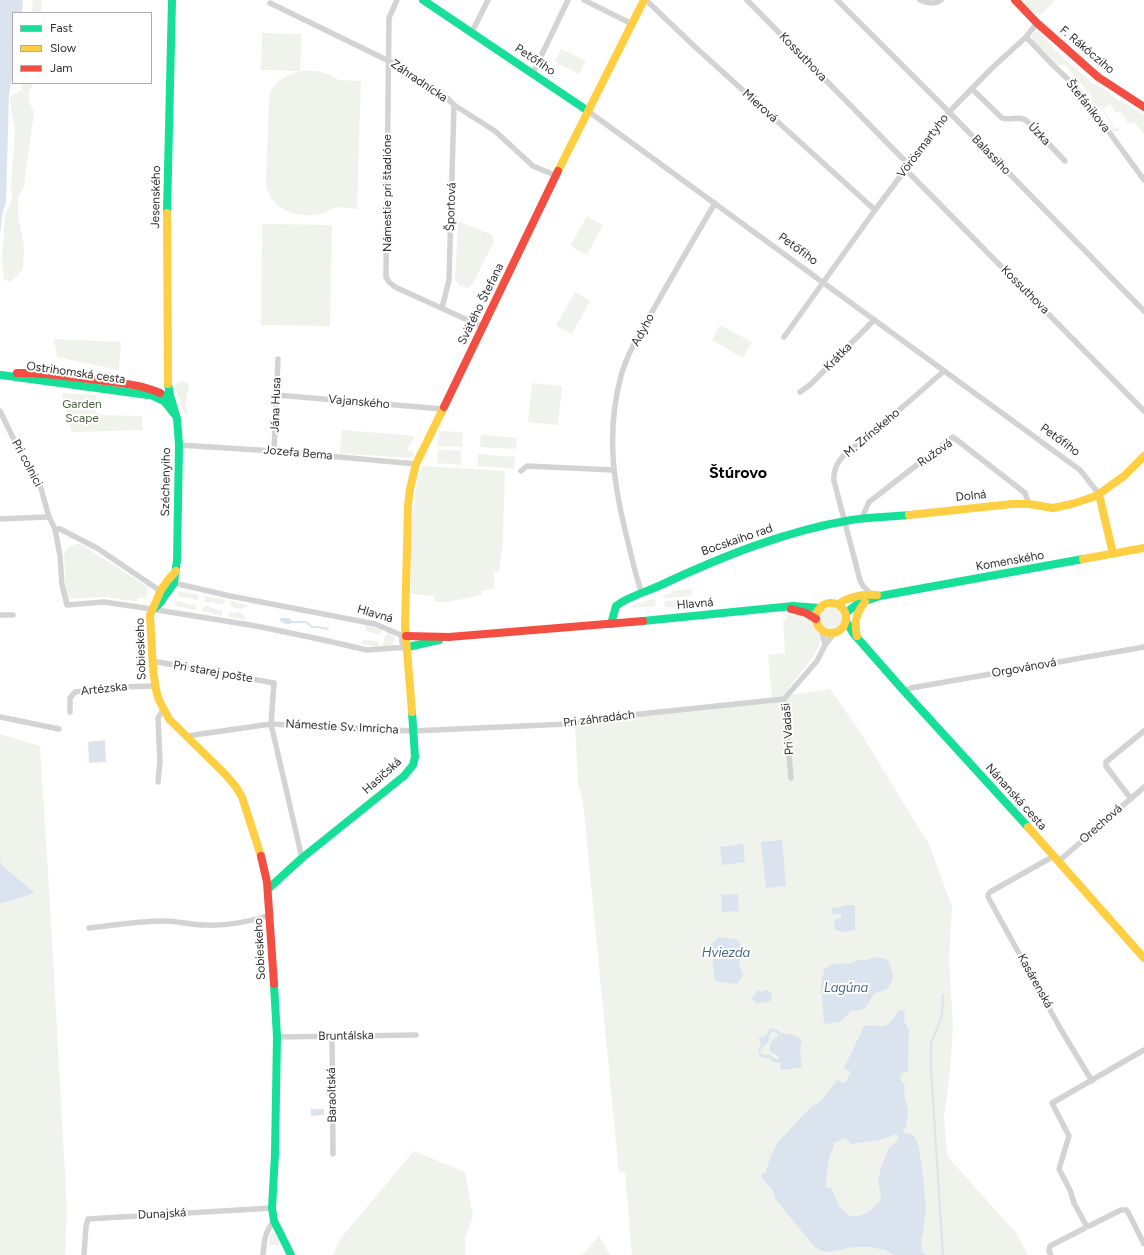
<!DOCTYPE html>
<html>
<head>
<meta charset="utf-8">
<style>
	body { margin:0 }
	#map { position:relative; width:1144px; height:1255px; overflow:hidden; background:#fff; font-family:Figtree,sans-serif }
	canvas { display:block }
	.legend { position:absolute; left:12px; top:12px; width:140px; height:72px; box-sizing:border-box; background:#fff; border:1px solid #ababab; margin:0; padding:5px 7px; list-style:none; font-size:12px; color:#2e2e2e }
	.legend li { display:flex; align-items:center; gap:8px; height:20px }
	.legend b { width:20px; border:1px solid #ababab }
</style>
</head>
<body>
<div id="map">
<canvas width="1144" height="1255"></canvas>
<ul class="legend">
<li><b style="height:5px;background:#16e098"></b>Fast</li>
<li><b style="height:5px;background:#ffcf43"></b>Slow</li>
<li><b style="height:5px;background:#f24e42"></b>Jam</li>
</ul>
</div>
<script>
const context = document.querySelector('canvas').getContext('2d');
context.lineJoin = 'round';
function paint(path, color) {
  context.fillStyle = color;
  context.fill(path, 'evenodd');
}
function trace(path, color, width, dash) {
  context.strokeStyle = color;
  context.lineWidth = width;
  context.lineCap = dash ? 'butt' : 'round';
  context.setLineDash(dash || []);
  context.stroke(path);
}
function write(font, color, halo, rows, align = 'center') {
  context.font = font + ' Figtree,sans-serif';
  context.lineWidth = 4;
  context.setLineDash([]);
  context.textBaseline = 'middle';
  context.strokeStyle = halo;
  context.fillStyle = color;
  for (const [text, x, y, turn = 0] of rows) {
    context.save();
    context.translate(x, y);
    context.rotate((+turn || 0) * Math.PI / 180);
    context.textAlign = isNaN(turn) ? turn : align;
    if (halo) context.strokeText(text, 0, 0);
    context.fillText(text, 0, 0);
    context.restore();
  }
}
paint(new Path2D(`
	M33,0H42L41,13H31Z
	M1025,0H1054V2L1039,16L1026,5Z
	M1040,31L1042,32L1041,34C1056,53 1076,69 1095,85C1102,87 1107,90 1112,96L1144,115V134L1134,122L1128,123L1120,111L1116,113L1110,104L1103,109L1116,129L1120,127L1119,131C1116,132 1113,132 1111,130L1114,128L1100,107L1096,109L1091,102L1092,96L1065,65H1058L1033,41L1032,35L1033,33Z
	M262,33L302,34L300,71H317L330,75L339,80L361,81L357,209C351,209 342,206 335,208C331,208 326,213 321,214C298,219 269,210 266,183L269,97C273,81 285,76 300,71L261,70Z
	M561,49L586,61L579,74L555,62Z
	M20,83H33C26,96 28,99 34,112L24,186L18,198V215L24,246L23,269L10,282L4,280L2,259L5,215L12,198L11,187L15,128L11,110L10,96L22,90Z
	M587,216L603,225L587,255L570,246Z
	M458,222H460L492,235L494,241L472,285L468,288L460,286L455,279Z
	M262,224L332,225L330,326L261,325Z
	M575,292L590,301L572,334L556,326Z
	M720,325L752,342L743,358L712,340Z
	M54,339L121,342L119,370L57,357Z
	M183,381L189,384C189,390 188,391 187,397C185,402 187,408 188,413L185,414L175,389L177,383Z
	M532,383L562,386L558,425L528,422Z
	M62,393L96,395V413L101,415L142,416L143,430L72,432Z
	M342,430L415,436L407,450L414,453L412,457L405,458L340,453Z
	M439,431L463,432L462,447L438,446Z
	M481,435L517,438L516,448L513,449L480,447Z
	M438,449L461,451V465L437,463Z
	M478,454L515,457L514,469L478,466Z
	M422,466L505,471L503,539L499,572H493L495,588L481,591L482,595L448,602H434L435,596L411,594C410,552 409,507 422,466Z
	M76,544H80L148,587L146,598H138L137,602L106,597L68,599L66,597L64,553L69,547Z
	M691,589L692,596L664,598V595L671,594V591Z
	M178,591L199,595L198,600C194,600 193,599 189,598C183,596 184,599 178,595Z
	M205,596L225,600L224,604L220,605L213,602L207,603L204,601Z
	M655,599L656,606L631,608V606L637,605V603H643V601Z
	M686,599L687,606L665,608L664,601Z
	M181,601L187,604L197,605L196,610L175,606L176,602Z
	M231,601L248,605V606C242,610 237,610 230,606Z
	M207,606L215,609L223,611L222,616L202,611L203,607Z
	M820 618a11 11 0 1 1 22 0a11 11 0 1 1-22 0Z
	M229,611L234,613L238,612L241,613L246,619L245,620L228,617Z
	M786,614C796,614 808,614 814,623C815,625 815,627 817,629C819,633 822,635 821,640C819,653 792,683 783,696L830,689L858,729L930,846L952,907L949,958L953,1027L950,1072L944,1117L947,1156L1016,1233L1028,1255H632L625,1172L619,1173L583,802L578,783L575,726L579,719L772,698L768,655L785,653L783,619H787Z
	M365,625L382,630L381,634H377L366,631Z
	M387,632L395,637L393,646H383L384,639Z
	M364,640L376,641L379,643V647L362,645V641Z
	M0,734L40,746L50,903L67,1210L65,1255H0V904L35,893L1,864L0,855Z
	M414,1151L465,1172L473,1216L465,1239V1255H333L341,1238Z
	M272,1233H275L279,1243L278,1245H269L270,1234Z
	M599,1236L610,1255H582Z`), '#eff3ec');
paint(new Path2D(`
	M0,0H23L22,13H13V75L9,94L6,202L2,216L0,236Z
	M283,618H289L294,622C288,626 283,624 279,619Z
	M105,740L106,762L89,763L88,742Z
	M782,840L786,886L766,888L761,842Z
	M743,844L745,862L722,865L720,847Z
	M0,855L1,864L35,893L0,904Z
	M737,894L738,895L739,911L722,912L721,895Z
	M845,905H855V930L845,932L835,930L834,920L841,918V914H832V908L845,906Z
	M718,937L738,940L742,947L739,964L743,975L737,984L715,981L712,955L710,946Z
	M878,957L885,959L891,964L889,965C895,974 894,986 883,991C880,992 877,992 874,994L865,1008L861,1010L851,1011L840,1022L824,1024L821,984L822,978L824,973L823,971L827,967L833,964L841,963L848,964L859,960H866L872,958Z
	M756,990H759L760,993L765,990L769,991L772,994L771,1000L768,1002L756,1004L755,1001H754L752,999L754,995L756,994Z
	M899,1010H902L905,1012L904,1021L909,1030L908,1071L902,1073L900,1077L901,1081L904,1084L905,1087L904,1094L908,1111L906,1127L902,1130L906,1134L908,1133L915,1137L918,1144L922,1166L926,1209L923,1233L921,1240L922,1252L927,1255H895L885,1250L870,1247H853L830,1252L821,1251L813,1245L776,1200L772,1189L765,1182L761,1175L766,1172L770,1158L778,1142L810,1108L822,1100L837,1080L845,1083L851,1072L844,1068L864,1026C869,1025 873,1025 877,1026C890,1028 893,1019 899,1010ZM896,1134L899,1139L888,1149L880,1171L878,1182L881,1195L880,1201L867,1213L858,1216H849L839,1206L832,1189L826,1187C827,1175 827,1157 834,1147L833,1143L846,1138L851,1144L880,1140Z
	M772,1028L778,1030L780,1033C788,1034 799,1034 802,1042L800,1048L802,1067L781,1070L780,1062L776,1063L772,1061L769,1058H764L760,1056L758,1050L761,1045L760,1040H758L761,1036L762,1037L766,1036L769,1030ZM773,1031L776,1032L778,1036L771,1042L769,1049L772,1053L779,1056V1059L777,1060L770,1055H763L760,1052L761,1049L768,1042L770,1034Z
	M311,1109H324V1115L311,1116Z`), '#dbe4ee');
trace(new Path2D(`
	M294,622H306L312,627H317L328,629
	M943,995L942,1016L931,1043V1069L943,1255`), '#dbe4ee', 2);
trace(new Path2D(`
	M397,0L389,18L386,277L389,282L395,287L483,327
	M584,0L632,24
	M646,0L693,45L875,210
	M747,0L909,165
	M837,0L949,112L1144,311
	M920,0C927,3 935,5 941,0
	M270,3L393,63L445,96L454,105L495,131L533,166L557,176
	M472,32L488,0
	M1026,37L1054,66L1076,87L1144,180
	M533,73L568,0
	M972,89L1002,118C1011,121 1019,115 1027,121L1065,161
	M588,111L1080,470L1099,494
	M906,170L1144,411
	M442,308L449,280L454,105
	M784,337L875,210L949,112L992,68L1026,37L1037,23
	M800,392L811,384L874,320
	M276,395L443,409
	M0,411L21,454L40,485L49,517L55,529L60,556L62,585L67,605L104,602L145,608L256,626L319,639L367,650L408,647
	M179,445L274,451L416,464
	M274,451L278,359
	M521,471L527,466L613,470
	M0,519L46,517
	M861,520L869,502L953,437L1025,493L1029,504
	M55,529H60L97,548L159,590
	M174,583L230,596L375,624L401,635L403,648
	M642,593C636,578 633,562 629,546C614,488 605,435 621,376C628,351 643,328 656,305C675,271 695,237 715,203
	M871,594L863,586L860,580L834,481C833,471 836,464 843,456L890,418L944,371
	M0,615H13
	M822,630L825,645
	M152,661L274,683L271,724L302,858
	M904,691L911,688L1144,647
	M70,712V698L75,692L117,687L154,686
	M0,717L59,729
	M187,736L271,724L413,731L567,724L602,718L784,699
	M791,778L784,699L817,661L825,645L834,633
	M158,782L160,761L158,718L163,710
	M1131,799L1106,766V762L1144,731
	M1054,856L990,892L988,895V897L1060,1028L1092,1081
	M1059,861L1144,787
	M89,928C114,925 139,921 165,921C178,921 191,925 204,925C227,926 249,922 270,915
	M332,1036L333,1154
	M277,1037L416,1035
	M1086,1225L1074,1203L1070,1190L1059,1169L1069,1136L1052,1103L1144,1050
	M84,1255L86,1226L88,1219L272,1208
	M263,1255C264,1240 265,1232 274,1221
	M1051,1255L1049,1251L1050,1246L1085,1228L1086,1225L1089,1226L1121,1210H1126L1128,1212L1144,1244`), '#d3d3d3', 5.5);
trace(new Path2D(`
	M423,0L588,111
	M167,213L172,0
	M1,375L148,395H170L168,384
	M153,396L164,401L176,416
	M155,608L160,603L174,583L177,560L179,445L177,419L170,395
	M846,613L857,604L880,596L1083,559
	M643,621L793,606L820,608
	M846,621L853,633L904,691L1028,827
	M611,624L616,606L622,602C634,595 648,591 661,585C721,557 785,531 851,520C870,517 890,517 909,515
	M408,647L439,640
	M268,889L302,858L404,776L413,765L415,757L412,712
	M274,984L277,1037L275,1154L272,1208L274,1221L291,1255`), '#16e098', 8);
trace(new Path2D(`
	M558,171L644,0
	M167,213L168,384
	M1099,494L1113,554
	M909,515L1012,504H1029L1053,508L1072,504L1093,497L1099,494L1124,476L1144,456
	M1083,559L1144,548
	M176,571L168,580L161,590L150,615L153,669L156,690L159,700L169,719L225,774L236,787L242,797L261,856
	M816 618a15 15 0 1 1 30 0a15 15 0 1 1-30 0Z
	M838,604C850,596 863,594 877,595
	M857,636C854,622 856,613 865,602
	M412,712L405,626L408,505L410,489L416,464L444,407
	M1028,827L1144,958`), '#ffcf43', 8);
trace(new Path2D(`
	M1015,0L1037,23L1098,77L1144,107
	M17,373C44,372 70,377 97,380C118,383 140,384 160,393
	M444,407L558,171
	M791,609L806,613L816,619
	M406,636L449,637L643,621
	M261,856L267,882L274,984`), '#f24e42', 8);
write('12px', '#2e2e2e', '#fff', [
	["F. Rákócziho",1087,50,40],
	["Kossuthova",803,57,46],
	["Petőfiho",535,60,34],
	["Záhradnícka",419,81,34],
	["Mierová",760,106,42],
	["Štefánikova",1088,106,52],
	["Úzka",1039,134,46],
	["Vörösmartyho",923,146,-53],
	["Balassiho",991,155,46],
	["Námestie pri štadióne",387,193,-90],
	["Jesenského",156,197,-89],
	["Športová",451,207,-88],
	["Petőfiho",798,249,36],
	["Kossuthova",1025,290,45],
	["Svätého Štefana",481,304,-64],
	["Adyho",643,330,-62],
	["Krátka",838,357,-45],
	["Ostrihomská cesta",76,373,8],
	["Vajanského",359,402,5],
	["Jána Husa",276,405,-88],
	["M. Zrínskeho",872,433,-40],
	["Petőfiho",1060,440,36],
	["Jozefa Bema",298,453,5],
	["Ružová",935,453,-35],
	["Pri colnici",27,463,62],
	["Széchenyiho",166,482,-89],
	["Dolná",971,496,-6],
	["Bocskaiho rad",737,540,-19],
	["Komenského",1010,561,-10],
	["Hlavná",695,604,-5],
	["Hlavná",375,614,16],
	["Sobieskeho",141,649,-92],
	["Orgovánová",1024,668,-10],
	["Pri starej pošte",213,672,10],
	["Artézska",104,689,-6],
	["Pri záhradách",599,719,-7],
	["Námestie Sv. Imricha",342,727,3],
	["Pri Vadaši",788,729,-94],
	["Hasičská",382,776,-42],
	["Nánanská cesta",1016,797,48],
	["Orechová",1101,824,-41],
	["Sobieskeho",260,949,-93],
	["Kasárenská",1035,981,61],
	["Bruntálska",346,1036,-1],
	["Baraoltská",332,1095,-91],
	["Dunajská",162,1214,-3]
]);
write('12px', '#4d6440', '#fff', [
	["Garden",82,404],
	["Scape",82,418]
]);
write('italic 13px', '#446687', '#fff', [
	["Hviezda",726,953],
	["Lagúna",846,988]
]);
write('bold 16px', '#000', '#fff', [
	["Štúrovo",738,473]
]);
</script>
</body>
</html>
